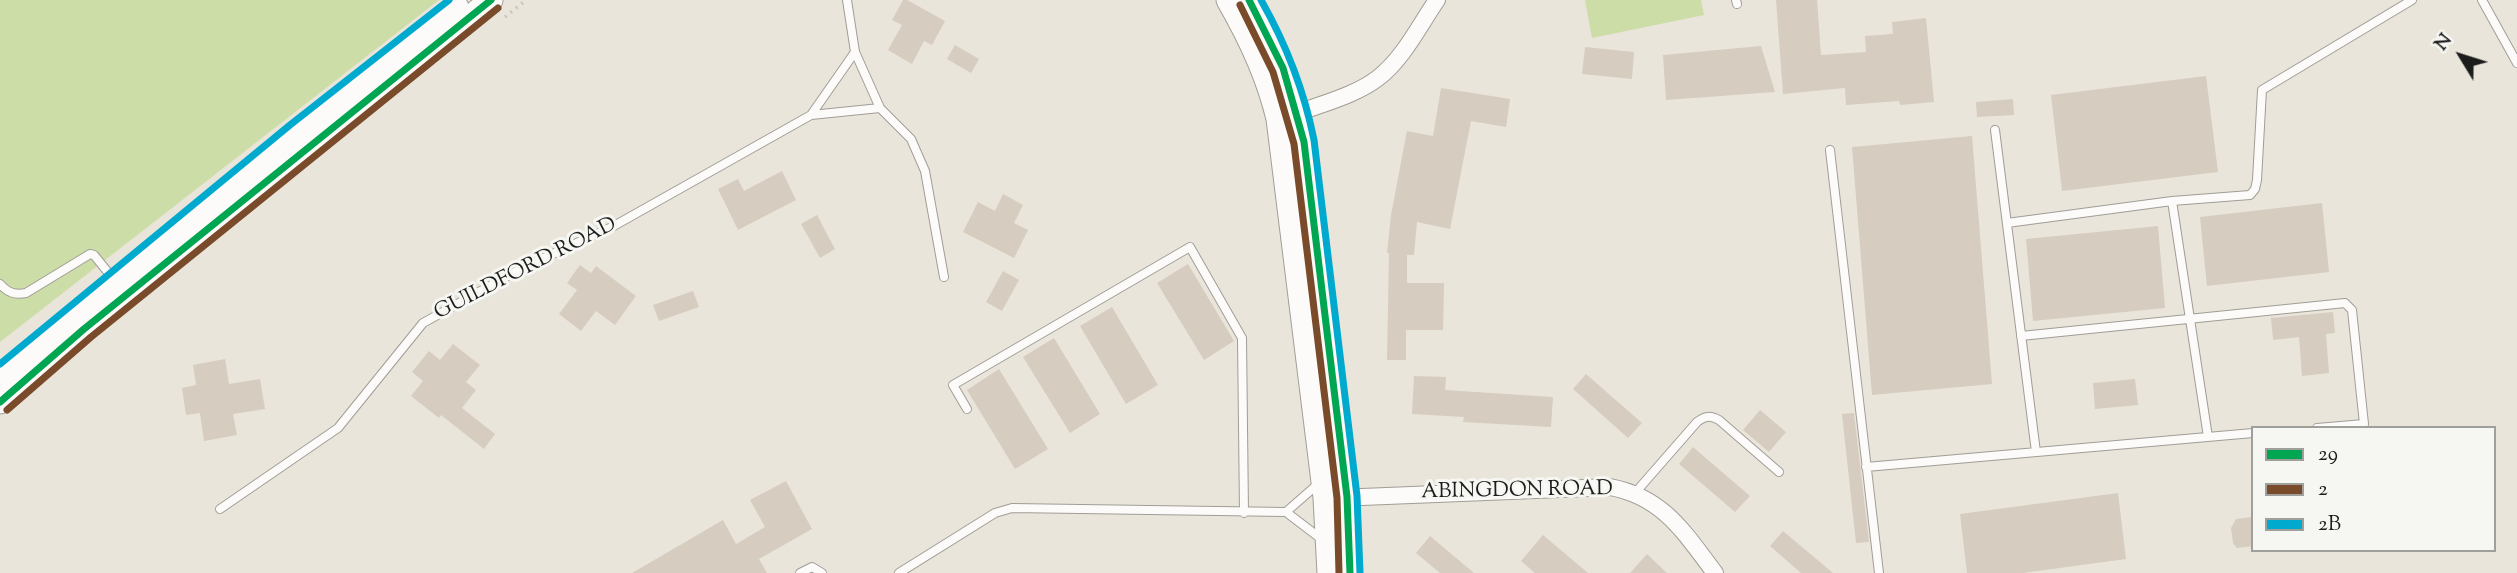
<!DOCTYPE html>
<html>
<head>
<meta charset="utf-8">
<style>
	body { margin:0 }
	#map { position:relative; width:2517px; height:573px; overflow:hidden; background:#eae5da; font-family:"Sorts Mill Goudy",serif }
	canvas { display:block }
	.legend { position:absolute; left:2251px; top:426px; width:245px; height:126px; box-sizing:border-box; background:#f6f6f2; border:2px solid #9f9f9c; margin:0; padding:9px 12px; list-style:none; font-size:21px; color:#1c1c1c }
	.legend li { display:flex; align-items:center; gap:14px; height:35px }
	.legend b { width:35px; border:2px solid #9f9f9c }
	.north { position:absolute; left:2426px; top:21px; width:70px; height:70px; -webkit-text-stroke:5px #f6f6f2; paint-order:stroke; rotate:308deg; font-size:19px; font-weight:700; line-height:28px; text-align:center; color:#1c1c1c }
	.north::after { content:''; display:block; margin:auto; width:24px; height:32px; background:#1c1c1c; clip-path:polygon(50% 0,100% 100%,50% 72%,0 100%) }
</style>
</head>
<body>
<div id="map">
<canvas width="2517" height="573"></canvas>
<ul class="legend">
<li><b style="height:9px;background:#00a651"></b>29</li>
<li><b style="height:9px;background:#7a4b2a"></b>2</li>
<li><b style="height:9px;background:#00a9ce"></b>2B</li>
</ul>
<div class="north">N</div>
</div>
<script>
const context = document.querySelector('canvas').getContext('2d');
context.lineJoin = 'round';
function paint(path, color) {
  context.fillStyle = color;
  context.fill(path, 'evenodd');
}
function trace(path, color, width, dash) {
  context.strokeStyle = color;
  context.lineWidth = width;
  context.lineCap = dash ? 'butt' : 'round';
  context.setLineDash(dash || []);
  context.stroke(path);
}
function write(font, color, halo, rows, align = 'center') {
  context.font = font + ' "Sorts Mill Goudy",serif';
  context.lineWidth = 6;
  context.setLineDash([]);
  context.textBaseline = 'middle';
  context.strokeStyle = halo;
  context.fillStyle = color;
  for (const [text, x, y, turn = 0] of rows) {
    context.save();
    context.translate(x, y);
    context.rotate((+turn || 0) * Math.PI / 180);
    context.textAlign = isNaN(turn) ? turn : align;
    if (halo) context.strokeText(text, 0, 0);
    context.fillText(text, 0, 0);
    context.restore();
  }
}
paint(new Path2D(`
	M0,0H439L0,342Z
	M1585,0H1701L1704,15L1592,38Z`), '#ccdda7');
paint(new Path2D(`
	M903,0H907L945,21L932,45L924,41L912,64L888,50L902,25L892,20Z
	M1776,0H1817L1821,55L1866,52L1865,36L1893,34L1892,22L1926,18L1934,102L1900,105L1899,101L1846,105L1845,88L1783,94Z
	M955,45L979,59L971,73L947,59Z
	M1761,46L1775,92L1666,100L1663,55Z
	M1585,47L1634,52L1632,79L1582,74Z
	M2206,76L2218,172L2062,191L2051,95Z
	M1441,88L1510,99L1506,127L1471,121L1450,229L1417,222L1414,255H1407V283H1444L1443,330H1406V360H1387L1389,253H1387L1391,215L1407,131L1433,136Z
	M2013,99L2014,115L1977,117L1976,102Z
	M1972,136L1992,384L1872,395L1852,147Z
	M782,171L796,200L738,230L718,189L738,179L744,191Z
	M1003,194L1023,205L1014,223L1028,230L1014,258L963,232L978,202L995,211Z
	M2322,203L2329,272L2207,286L2200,217Z
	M817,215L835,249L820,258L801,224Z
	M2158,226L2165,308L2033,321L2026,239Z
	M1188,264L1234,341L1204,360L1157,283Z
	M580,265L591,273L596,266L636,296L615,325L596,311L581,331L559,314L577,290L567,283Z
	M1003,271L1019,280L1002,311L986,302Z
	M693,291L699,307L659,321L653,305Z
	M1112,307L1158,385L1126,404L1080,326Z
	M2333,312L2335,333L2326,334L2329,373L2302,376L2299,337L2273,340L2271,318Z
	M1054,338L1100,414L1070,433L1023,357Z
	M453,344L480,365L466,382L476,390L462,408L495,434L484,449L441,415L439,418L411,396L423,381L412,372L429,351L440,360Z
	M225,359L229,384L260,379L265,409L233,414L237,435L204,441L200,413L186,415L182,388L196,385L193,365Z
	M999,369L1048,449L1015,469L967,390Z
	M1586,374L1642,423L1628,438L1573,389Z
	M1414,376L1446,377L1445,390L1553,397L1551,427L1463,422L1464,417L1412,414Z
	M2135,379L2138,405L2095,409L2093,383Z
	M1760,410L1786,432L1769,452L1743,430Z
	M1854,413L1869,542L1856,543L1842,414Z
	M1693,447L1750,496L1735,512L1679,464Z
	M786,481L812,529L759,559L767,573H632L723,520L736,544L765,527L750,500Z
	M2118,493L2126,559L2023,573H1967L1960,514Z
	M2253,517V546L2237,548L2233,543L2231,528L2236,519Z
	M1783,531L1833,573H1801L1770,546Z
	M1543,535L1588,573H1535L1521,561Z
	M1430,536L1474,573H1440L1416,553Z
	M1647,554L1667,573H1630Z`), '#d6ccc0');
const lane = new Path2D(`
	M847,0L855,52L880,108L911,139L925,171L944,277
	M1736,0L1737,4
	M2482,0L2517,63
	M811,115L855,52
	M1995,130L2036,452
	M1830,150L1879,573
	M2172,201L2208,437
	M2007,223L2172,201L2250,195L2255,189L2257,180L2262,90L2412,0
	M0,284C8,293 15,295 26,293L90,254L94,255L115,281
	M2021,336L2345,303L2352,310L2364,424L2317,428
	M967,409L953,385L1190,247L1242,338L1244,513
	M1866,467L2253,433
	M1635,493L1697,422C1705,416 1710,415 1719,420L1779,472
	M220,509L338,428L423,323L522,268L612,227L811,115L880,108
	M1286,512L1318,484
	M800,573L812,567L822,573
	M899,573L995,513L1012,508L1286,512L1324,541`);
const street = new Path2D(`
	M1298,113C1324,103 1356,95 1378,78C1403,59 1419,26 1437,0
	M1337,498L1610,487C1663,497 1684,532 1715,573`);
const secondary = new Path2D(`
	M1228,0C1250,38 1268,76 1278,119L1325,498L1329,573
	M1249,0C1276,45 1294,90 1304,142L1347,497L1350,573
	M0,378L297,133L457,7
	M0,402L84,329L491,0`);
trace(lane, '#a09d97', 10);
trace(street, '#a09d97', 18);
trace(secondary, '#a09d97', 25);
trace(new Path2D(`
	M505,17L526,0`), '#c7c6c3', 3.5, [2, 5]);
trace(lane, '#fcfbf9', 8);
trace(street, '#fcfbf9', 16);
trace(secondary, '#fcfbf9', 23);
trace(new Path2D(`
	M1249,0L1283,68L1304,142L1347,497L1350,573
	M0,402L84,329L491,0`), '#00a651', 7);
trace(new Path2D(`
	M1240,5L1273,72L1294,144L1337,498L1339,573
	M7,410L91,337L498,8`), '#7a4b2a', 7);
trace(new Path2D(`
	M1261,0C1286,44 1304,90 1314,140L1357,496L1360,573
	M0,364L290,125L449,0`), '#00a9ce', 7);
write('21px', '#1c1c1c', '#f6f6f2', [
	["GUILDFORD ROAD",526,270,-27],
	["ABINGDON ROAD",1517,492,-1]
]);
</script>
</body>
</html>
